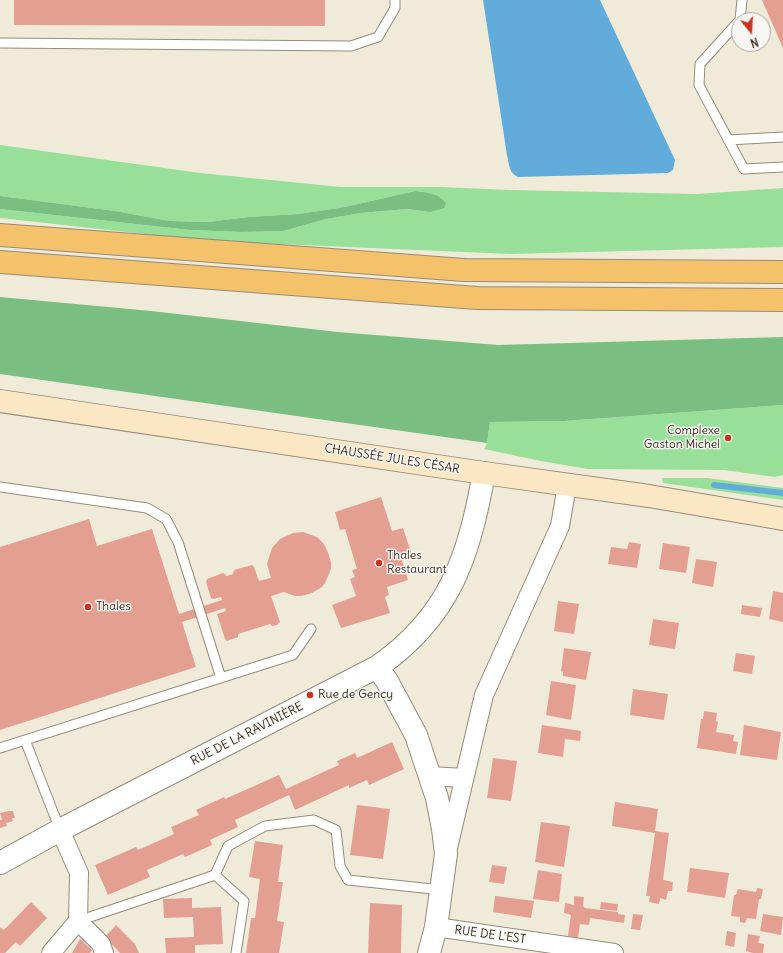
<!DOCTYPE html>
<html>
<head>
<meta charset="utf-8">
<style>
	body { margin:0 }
	#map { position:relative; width:783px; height:953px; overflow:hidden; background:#f0ebd9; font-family:Delius,sans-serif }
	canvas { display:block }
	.north { position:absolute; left:731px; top:12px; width:40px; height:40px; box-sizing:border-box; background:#f6f6f2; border:1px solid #aba49d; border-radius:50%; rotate:162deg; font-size:11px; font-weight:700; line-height:16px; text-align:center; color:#3b2a1e }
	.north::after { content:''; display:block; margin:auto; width:14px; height:18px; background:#c8321e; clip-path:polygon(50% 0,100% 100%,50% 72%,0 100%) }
</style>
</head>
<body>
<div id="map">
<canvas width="783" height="953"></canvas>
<div class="north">N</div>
</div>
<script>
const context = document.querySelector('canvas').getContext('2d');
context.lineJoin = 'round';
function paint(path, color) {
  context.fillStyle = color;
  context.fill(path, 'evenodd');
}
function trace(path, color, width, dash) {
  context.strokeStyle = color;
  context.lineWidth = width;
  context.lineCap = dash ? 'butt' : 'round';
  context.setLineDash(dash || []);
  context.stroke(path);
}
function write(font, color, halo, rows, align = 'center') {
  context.font = font + ' Delius,sans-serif';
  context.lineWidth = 3;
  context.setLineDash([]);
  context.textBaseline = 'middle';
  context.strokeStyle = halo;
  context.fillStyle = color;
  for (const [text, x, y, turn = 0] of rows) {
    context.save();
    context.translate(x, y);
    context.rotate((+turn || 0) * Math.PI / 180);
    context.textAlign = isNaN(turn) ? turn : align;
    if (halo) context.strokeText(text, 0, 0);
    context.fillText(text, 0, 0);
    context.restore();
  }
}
paint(new Path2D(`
	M0,145L200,173L341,187H439L510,190L696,194L783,188V247L510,254L208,241L0,218V209L190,230L242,232L283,231L326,219L361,213L407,209L430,212L415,191L345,207L299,214L249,217L208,222L170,221L115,211L0,196Z
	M783,405V475L775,477L724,470L588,469L541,461L484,449L487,443L490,422L564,421Z
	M662,478H707L783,488V500L663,483Z`), '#98df99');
paint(new Path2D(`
	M415,191C427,193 438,193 446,203L444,208L430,212L407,209L361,213L326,219L283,231L242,232L190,230L0,209V196L115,211L170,221L208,222L249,217L299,214L345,207Z
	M0,297L151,311L338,332L498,345L783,337V405L564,421L490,422L487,443L0,374Z`), '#7abe81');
paint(new Path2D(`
	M483,0H600L675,160L673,170L668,173L518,177C509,173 509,164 507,155Z`), '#61acda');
trace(new Path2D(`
	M714,485L783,493`), '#61acda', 6);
paint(new Path2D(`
	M14,0H325V26L14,25Z
	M762,0H783V48Z
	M381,497L392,531L403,528L411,552L401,557L408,580L387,587L389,595L385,597L390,613L341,628L332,605L356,596L350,579L355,577L352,570L357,569L345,529L340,530L335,512Z
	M89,519L97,546L152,529L179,614L222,600L221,597L214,599L211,598L206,582L207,579L223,573L227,576L233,574L234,570L252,565L254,567L259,581L271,578L267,564L272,548L280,539L293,533L303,532L317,537L324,544L327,550L331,562V569L325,583L322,587L312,593L302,596H295L284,592L271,596L280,622L277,625L272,626L270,624L238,634V637L227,641L225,639L217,614L226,611L225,608L182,622L196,667L0,730V547Z
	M629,542L641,544L637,568L608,564L611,547L627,549Z
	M663,543L690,547L686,573L659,569Z
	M696,559L717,562L713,587L692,583Z
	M773,591L783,593V622L769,619Z
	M558,601L579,604L574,634L554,631Z
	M742,605L762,608L760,617L741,614Z
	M653,619L679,623L675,649L649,645Z
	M564,648L591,652L586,680L563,676V672L561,671Z
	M736,653L755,656L752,674L733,671Z
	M551,681L576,685L571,720L546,715Z
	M633,689L668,694L664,720L630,715Z
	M704,711L717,713L716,721L718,722L716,732L734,735L733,741L738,742L736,754L697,748L701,719H703Z
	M542,725L581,731L580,741L565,739L563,757L538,753Z
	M744,725L781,732L777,760L740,755Z
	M392,742L404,769L369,785L367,780L349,788V785L295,810L289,795L235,820L238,827L210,840L212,845L185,857L183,854L147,870L150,877L108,895L95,865L136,847L138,850L174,834L171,827L199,815L196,810L224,797L225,799L279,775L286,789L339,765L337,761L355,753L357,758Z
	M493,758L517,761L511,801L487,798Z
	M615,802L658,809L655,831L669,833L663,880L673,882L672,891H668L666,900L660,898L659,904L649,902L650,896H646L655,833L612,826Z
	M357,805L390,809L383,859L350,855Z
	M9,811H13L15,818H12L13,821L6,823L7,826L0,828V820H2L0,813Z
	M541,822L570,826L564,867L535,862Z
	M255,841L283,845L278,882H283L277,921L284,922L279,953H246L251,918H255L260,879L249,877Z
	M492,865L507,867L504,884L489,882Z
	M690,868L729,873L725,898L687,892Z
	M538,870L562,874L559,902L533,899Z
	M757,888L763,889L761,899H759L756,919L747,918L745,923L740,922V917L731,916L734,895H736L738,889L756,892Z
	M495,896L534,901L531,918L493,912Z
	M574,896L584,897L583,906L585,908L618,912V914L625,915L624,923L590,918L589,925L580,924L578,938L568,936L571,915L564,913L565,903L574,905Z
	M192,898V908L221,907L223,944L195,945V953H166L165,938L194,937L193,917L164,918L163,899Z
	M31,902L47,918L20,946L16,942L5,953H0V927L4,930Z
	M601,902L618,904L617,911L600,909Z
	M370,903L402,905L401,953H368Z
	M633,914L643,915L640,930L631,929Z
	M763,914L783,917L781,935L760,931Z
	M116,925L135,944L139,953H120L105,937Z
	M727,931L736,933L734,947L725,945Z
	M748,934L760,936L758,943L764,944L763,953H753L746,951Z
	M80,939L92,950L90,953H72Z`), '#e49f93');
const service = new Path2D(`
	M740,20L742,0
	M739,21L700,64L699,85L744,169L783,167
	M0,43L351,46L378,37L395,8V0
	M728,140L783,137
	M0,487L147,508L166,519L178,542L221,678
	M25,740L60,830
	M0,748L293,655L311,629
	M215,875L244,901L236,953
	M78,921L215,875L228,846L265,826L314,820L336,830L340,866L348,880L442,890`);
const minor = new Path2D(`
	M430,776L464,778
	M448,848L484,695L560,526L565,497
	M78,921L101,944L104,953
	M436,927L614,953
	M51,953L78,921L79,873L60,830`);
const tertiary = new Path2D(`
	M377,667L387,681L416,735L437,798L443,829L446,854L436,927L429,953
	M0,863L60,830L377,667C450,617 469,556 484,473`);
const secondary = new Path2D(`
	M0,401L484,473L649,496L783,519`);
const trunk = new Path2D(`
	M0,235L464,270L783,272
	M0,262L477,298L783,300`);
trace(service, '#968a7c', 11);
trace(minor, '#968a7c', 20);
trace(tertiary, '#968a7c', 24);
trace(secondary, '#968a7c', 24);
trace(trunk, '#968a7c', 24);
trace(service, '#fff', 9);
trace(minor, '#fff', 18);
trace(tertiary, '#fff', 22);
trace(secondary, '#fbe7c3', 22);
trace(trunk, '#f4c26a', 22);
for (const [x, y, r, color] of [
	[728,438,4,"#c8321e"],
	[379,563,4,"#c8321e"],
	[88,607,4,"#c8321e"],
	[310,695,4,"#c8321e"]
]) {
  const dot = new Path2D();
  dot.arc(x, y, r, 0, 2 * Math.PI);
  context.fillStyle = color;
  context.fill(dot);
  trace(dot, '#f6f6f2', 1.5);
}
write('12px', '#3b2a1e', '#f6f6f2', [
	["Complexe",720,431,"right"],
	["Gaston Michel",720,445,"right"],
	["Thales",387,556],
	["Restaurant",387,570],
	["Thales",96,607],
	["Rue de Gency",318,695]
], 'left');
write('12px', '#3b2a1e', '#f6f6f2', [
	["CHAUSSÉE JULES CÉSAR",392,459,9],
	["RUE DE LA RAVINIÈRE",247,734,-27],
	["RUE DE L'EST",490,935,8]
]);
</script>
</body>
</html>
